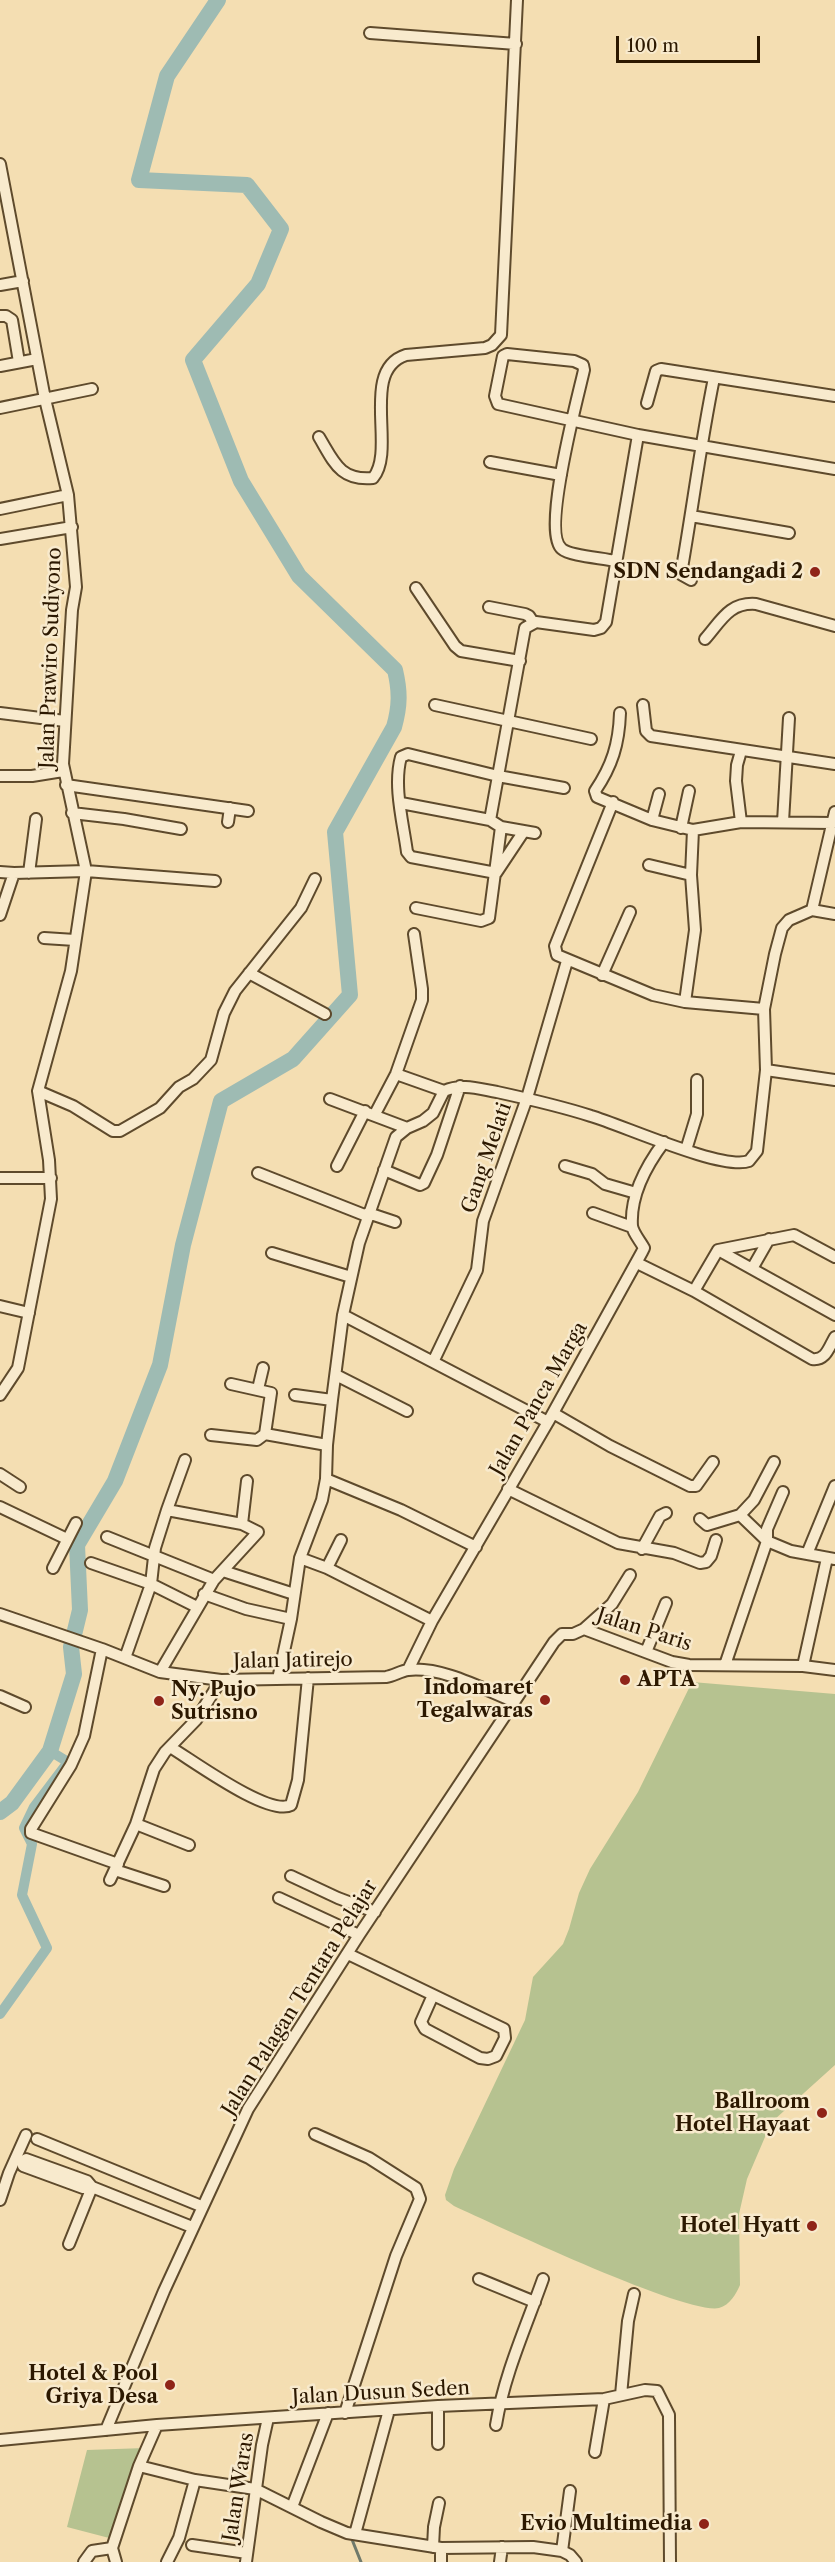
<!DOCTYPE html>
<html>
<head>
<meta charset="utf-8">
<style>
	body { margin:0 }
	#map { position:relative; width:835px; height:2562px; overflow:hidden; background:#f4deb2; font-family:"Libre Caslon Text",serif }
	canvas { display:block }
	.scale { position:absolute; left:616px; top:36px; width:144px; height:27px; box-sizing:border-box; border:3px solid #2c1800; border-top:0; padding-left:8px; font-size:18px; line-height:21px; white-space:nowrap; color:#2c1800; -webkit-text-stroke:4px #f8eacd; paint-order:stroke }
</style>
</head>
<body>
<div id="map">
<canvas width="835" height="2562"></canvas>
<div class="scale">100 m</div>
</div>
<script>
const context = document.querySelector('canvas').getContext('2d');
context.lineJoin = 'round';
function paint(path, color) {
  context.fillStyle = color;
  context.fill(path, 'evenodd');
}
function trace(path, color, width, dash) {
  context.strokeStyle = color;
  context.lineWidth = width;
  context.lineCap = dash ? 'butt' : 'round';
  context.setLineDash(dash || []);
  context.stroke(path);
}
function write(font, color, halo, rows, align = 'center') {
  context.font = font + ' "Libre Caslon Text",serif';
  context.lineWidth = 5;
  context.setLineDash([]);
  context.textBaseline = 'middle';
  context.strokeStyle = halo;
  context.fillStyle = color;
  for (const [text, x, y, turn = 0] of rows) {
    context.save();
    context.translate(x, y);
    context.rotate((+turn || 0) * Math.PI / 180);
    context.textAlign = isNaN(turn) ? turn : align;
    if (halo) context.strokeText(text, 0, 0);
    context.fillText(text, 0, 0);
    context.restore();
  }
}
paint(new Path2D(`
	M692,1682L835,1694V2065L774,2120L765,2137L747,2179L739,2214L740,2285C736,2294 730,2305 719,2308C686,2315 496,2225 454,2206L446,2200L445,2195L454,2169L525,2020L533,1977L563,1944L569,1929L579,1893L590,1869L638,1792Z
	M145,2448L113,2539L67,2527L87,2450Z`), '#b6c290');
trace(new Path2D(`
	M351,2537L361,2562`), '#707a6b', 3);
trace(new Path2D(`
	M0,2014L47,1948L22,1895L32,1844L24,1828L34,1807L68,1762L50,1751`), '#9ebbb3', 10);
trace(new Path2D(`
	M0,1812L12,1803L50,1751L74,1674L71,1647L80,1610L77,1545L115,1481L160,1365L183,1245L221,1101L293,1059L350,995L335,832L394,727C400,706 400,691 395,670L299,576L241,481L193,360L258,284L281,229L247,185L139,180L167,76L218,0`), '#9ebbb3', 16);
const minor = new Path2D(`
	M370,33L516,44
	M0,164L45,399L68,495L76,587L72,610L63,764L86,871L71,971L38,1091L49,1160L51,1199L18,1368L0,1395
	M0,285L23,281
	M0,316H6L12,320L19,362
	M0,366L37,359
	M647,403L656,371L661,369L835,396
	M0,408L92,389
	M319,437C334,462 340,481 373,478C397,450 359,370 406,355L485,348L492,345L501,335L517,0
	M490,462L561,475
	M0,509L68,495
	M691,516L789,533
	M0,539L72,527
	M615,561C603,558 570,556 562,549C541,533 578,397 584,370L583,365L574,361L507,354L503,356L495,396L498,404L638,435
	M691,580L682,575V568C693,505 701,441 714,378
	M416,588L455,646L461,651L520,661
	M489,607L525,614L529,616L533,622
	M705,639C721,621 729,602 756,604L835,626
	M435,705L591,739
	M643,705L646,731L651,736L835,764
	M0,713L65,721
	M620,713C619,744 612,766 595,791L597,797L652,820L693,830L741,822L833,823
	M0,776H32L63,771
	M66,785L248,811
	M613,802L555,946L557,955L653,995L685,1002L764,1009
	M401,803L490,820
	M72,813L124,819L181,829
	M652,820L659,794
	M228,822L230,808
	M741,822L736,781L737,765L741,751
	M783,822L789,718
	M501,827L535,833
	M681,828L689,791
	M524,831L496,873L411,857L407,852C403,822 393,786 401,757L408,754L498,776L564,788
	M649,865L691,875
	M0,872L14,873
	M29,873L36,819
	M416,908L481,921L489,918L501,827L490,820L525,628L536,622L594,630L601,628L606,622L638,435L835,469
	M812,910L835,914
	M0,915L14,873L86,871L215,881
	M44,938L75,940
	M249,973L325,1014
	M602,975L630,912
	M685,1002L695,930L691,875L693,830
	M766,1070L835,1080
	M396,1074L444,1091
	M38,1091L73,1106L113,1131H120L160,1108L179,1087L193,1079L211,1060L224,1013L235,991L301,908L315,879
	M330,1099L407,1128
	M375,1114L396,1074L422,1000V989L414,934
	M686,1150L697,1114V1080
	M337,1166L365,1111
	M565,1166L592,1174L605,1184L636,1193
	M384,1170L420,1185L424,1183L437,1155L460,1086
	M258,1173L367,1216
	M0,1178H51
	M368,1213L395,1222
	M593,1213L632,1227
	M718,1250L835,1315
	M272,1253L351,1277
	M637,1263L694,1291L812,1359C826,1361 829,1347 835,1337
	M753,1267L769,1239
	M694,1291L718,1250L794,1235L835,1257
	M0,1306L29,1313
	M343,1315L548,1422
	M433,1362L477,1270L483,1221L527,1098L567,961
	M336,1375L407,1411
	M258,1389L263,1368
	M295,1395L332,1400
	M553,1413L610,1446L690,1486H696L713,1462
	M265,1434L327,1445
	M211,1435L257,1440L265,1434L271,1393L231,1384
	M0,1474L20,1487
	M326,1479L401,1510L476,1547
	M508,1489L618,1543L674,1553L700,1563L706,1562L711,1556L716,1540
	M0,1507L67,1539
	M740,1515L754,1500L774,1462
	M700,1519L707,1525L740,1515L767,1541L791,1551L835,1559
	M242,1524L247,1481
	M107,1537L214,1580
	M642,1549L660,1516L666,1513
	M807,1554L835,1486
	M300,1558L327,1568L432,1621
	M91,1563L151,1584L197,1607
	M53,1568L76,1523
	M327,1568L341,1540
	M223,1571L294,1594
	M204,1594L246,1609L291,1619
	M0,1614L102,1649L160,1672L221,1680L386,1677C393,1676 401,1671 408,1670C441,1666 483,1689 513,1701
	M584,1629L612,1604L630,1575
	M102,1649L84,1736L71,1765L31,1829V1833L118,1864
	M646,1652L666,1603
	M125,1658L151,1584L155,1548L167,1510
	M725,1665L767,1541V1529L783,1492
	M803,1666L827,1558
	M408,1670L432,1621L548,1422L642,1252L644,1248C641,1242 633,1233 632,1226C630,1196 646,1166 664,1142
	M160,1672L214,1580L258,1532L242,1524L167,1510L185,1460
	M278,1679L291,1619L300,1558L322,1500L326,1479L327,1445L332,1400L343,1315L359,1243L396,1137L407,1128L423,1121L433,1113L444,1091C462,1083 479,1089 497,1092C529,1099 560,1106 591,1116C622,1125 723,1171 749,1161L757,1151L766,1070L764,1009L775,954L782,928L789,920L812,910L835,812
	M0,1696L25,1707
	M170,1747C192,1760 269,1817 291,1805L298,1780L308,1678
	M136,1824L189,1845
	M115,1870L164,1886
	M291,1876L338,1898L375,1912
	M110,1880L136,1824L154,1769L165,1752L196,1720L221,1680
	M279,1898L359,1935
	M348,1954L504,2029L505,2038L496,2056L488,2059L480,2058L425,2029L421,2022L433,1995
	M315,2134L369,2158L416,2188L420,2199L396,2256L345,2413
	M37,2139L201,2206
	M0,2200L9,2173L26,2135
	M69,2244L92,2187L83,2188L23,2166L26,2159L87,2181L92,2187L192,2227
	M479,2279L535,2302
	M621,2395L628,2321L634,2294
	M438,2406V2444
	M496,2425C504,2375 526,2327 543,2279
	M106,2430L164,2291L248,2109L359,1935L554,1642L562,1634H573L584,1629L672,1662L689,1665L803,1666L835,1670
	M0,2440L157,2425L438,2406L604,2399L645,2390L657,2391L669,2415L670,2562
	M595,2452L604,2399
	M139,2466L195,2480
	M292,2507L328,2413
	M355,2534L389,2410
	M192,2545L247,2553
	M433,2547L434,2527L439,2503
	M441,2548V2562
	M562,2551L570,2491
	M84,2562L92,2551L112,2548
	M116,2562L112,2548L139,2466L157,2425
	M167,2562L179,2538L195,2480L255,2489L321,2522L347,2533L441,2548L533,2547L562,2551L570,2555L576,2562
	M246,2562L262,2445L268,2418
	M500,2562L502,2547`);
trace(minor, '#5e4a2c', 14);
trace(minor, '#f8eacd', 10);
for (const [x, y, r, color] of [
	[815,572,6,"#8f2418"],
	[625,1680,6,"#8f2418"],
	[545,1700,6,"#8f2418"],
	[159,1701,6,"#8f2418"],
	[822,2113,6,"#8f2418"],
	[812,2226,6,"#8f2418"],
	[170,2385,6,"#8f2418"],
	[704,2524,6,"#8f2418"]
]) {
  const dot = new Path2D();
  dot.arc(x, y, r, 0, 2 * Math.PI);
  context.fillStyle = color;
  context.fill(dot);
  trace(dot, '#f8eacd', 2);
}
write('bold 20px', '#2c1800', '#f8eacd', [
	["SDN Sendangadi 2",803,572],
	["APTA",637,1680,"left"],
	["Indomaret",533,1688],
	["Tegalwaras",533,1711],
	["Ny. Pujo",171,1690,"left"],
	["Sutrisno",171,1713,"left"],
	["Ballroom",810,2102],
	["Hotel Hayaat",810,2125],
	["Hotel Hyatt",800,2226],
	["Hotel & Pool",158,2374],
	["Griya Desa",158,2397],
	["Evio Multimedia",692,2524]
], 'right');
write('20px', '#2c1800', '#f8eacd', [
	["Jalan Prawiro Sudiyono",51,658,-88],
	["Gang Melati",487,1158,-71],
	["Jalan Panca Marga",539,1399,-60],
	["Jalan Paris",644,1630,18],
	["Jalan Jatirejo",293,1661,-1],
	["Jalan Palagan Tentara Pelajar",300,1998,-58],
	["Jalan Dusun Seden",381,2393,-3],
	["Jalan Waras",239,2487,-81]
]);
</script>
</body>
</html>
